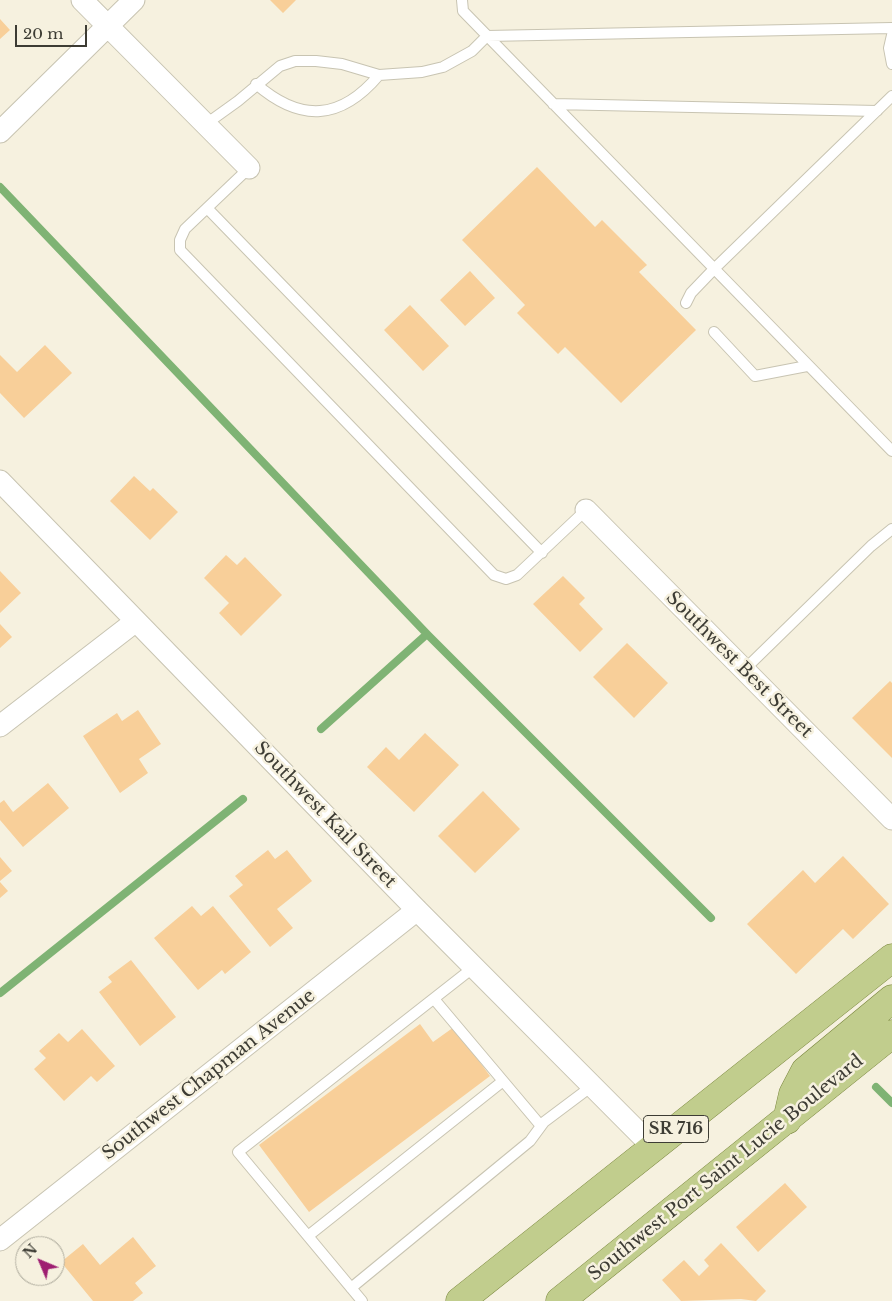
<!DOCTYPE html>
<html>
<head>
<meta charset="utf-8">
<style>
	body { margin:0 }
	#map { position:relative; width:892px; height:1301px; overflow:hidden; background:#f6f1df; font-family:"Libre Baskerville",serif }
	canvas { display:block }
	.north { position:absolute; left:15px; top:1236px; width:50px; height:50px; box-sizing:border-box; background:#f6f1df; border:1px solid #aca99b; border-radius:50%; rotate:315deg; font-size:14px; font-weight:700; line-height:20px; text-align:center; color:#3d3c34 }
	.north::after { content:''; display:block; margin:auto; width:18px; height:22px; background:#9e1e71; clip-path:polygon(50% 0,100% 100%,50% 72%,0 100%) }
	.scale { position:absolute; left:15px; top:25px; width:72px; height:22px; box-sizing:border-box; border:2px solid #3d3c34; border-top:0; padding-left:6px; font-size:15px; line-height:18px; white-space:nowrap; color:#3d3c34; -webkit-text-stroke:4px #f6f1df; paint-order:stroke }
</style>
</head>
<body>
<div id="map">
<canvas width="892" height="1301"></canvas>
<div class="north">N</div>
<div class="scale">20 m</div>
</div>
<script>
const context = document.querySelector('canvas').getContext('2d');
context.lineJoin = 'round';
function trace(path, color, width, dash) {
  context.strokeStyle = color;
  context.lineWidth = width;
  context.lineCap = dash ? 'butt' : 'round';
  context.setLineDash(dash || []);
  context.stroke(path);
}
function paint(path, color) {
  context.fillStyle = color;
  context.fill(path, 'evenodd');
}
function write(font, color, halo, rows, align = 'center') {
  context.font = font + ' "Libre Baskerville",serif';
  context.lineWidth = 5;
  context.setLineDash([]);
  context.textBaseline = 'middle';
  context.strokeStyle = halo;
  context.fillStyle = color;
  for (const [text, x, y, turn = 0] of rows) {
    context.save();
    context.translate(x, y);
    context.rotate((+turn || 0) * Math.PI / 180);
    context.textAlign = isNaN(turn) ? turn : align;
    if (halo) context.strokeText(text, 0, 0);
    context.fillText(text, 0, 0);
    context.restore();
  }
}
trace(new Path2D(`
	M0,187L427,634L711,918
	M321,729L427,634
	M0,993L243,799
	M876,1087L892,1103`), '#7fb374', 8);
paint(new Path2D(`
	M270,0H296L283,13Z
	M0,19L10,30L0,39Z
	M537,167L595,227L602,220L647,265L639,272L696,330L621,403L565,347L558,354L517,313L525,305L462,240Z
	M470,271L495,298L465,326L440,300Z
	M410,305L449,346L423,371L384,330Z
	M45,345L72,373L24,418L0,393V355L17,372Z
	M134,476L150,491L153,488L178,512L150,540L110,501Z
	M226,555L237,565L245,557L282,595L241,636L219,613L229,603L204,578Z
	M0,571L21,593L0,613Z
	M563,576L585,598L579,604L603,629L580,652L533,604Z
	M0,624L12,637L0,648Z
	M627,643L668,683L634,718L593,677Z
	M890,681L892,683V758L852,718Z
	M138,710L161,744L139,759L148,773L120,793L83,736L117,713L122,721Z
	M425,733L459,765L414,812L367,767L386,747L399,760Z
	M48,783L69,808L23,847L0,820V803L4,800L13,812Z
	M483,791L520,829L475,873L438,836Z
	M268,850L275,859L287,850L312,881L277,909L293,928L270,947L229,896L243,885L235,876Z
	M843,856L889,904L853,939L843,929L796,974L747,924L803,870L815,883Z
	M0,857L12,871L0,881Z
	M0,882L8,891L0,898Z
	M192,906L201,916L213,906L251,952L225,974L222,970L198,990L154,938Z
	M131,960L176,1017L140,1046L99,992L112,982L108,977Z
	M420,1024L433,1042L454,1027L490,1076L309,1212L259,1145Z
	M82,1029L115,1066L97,1082L91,1076L64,1101L34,1069L46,1058L39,1051L59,1033L68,1042Z
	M785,1183L807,1207L758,1252L736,1227Z
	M133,1237L156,1266L135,1283L143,1293L133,1301H93L61,1262L83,1244L100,1265Z
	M721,1243L766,1291L756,1301L741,1299L681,1301L662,1280L684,1260L699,1276L709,1266L704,1260Z`), '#f8cf99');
const lane = new Path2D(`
	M462,0L463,11L892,451
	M892,35L889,48L892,64
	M256,84C301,123 341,120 379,75
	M553,104L877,111
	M206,124L238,101L280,66L295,61H316L342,64L379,75L422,72L443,67L472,51L487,36L892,28
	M249,168L185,229L180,240V250L494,575L506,579L517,575L586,510
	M207,208L542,553
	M686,303L691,293L714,269L892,96
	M714,332L755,376L807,366
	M744,670L871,546L892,529
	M434,999L541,1126
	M308,1236L503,1081
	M351,1288L530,1141L544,1122L592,1086
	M362,1301L238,1152L474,967`);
const street = new Path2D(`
	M82,0L249,168
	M0,132L134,0
	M0,481L417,910L653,1147
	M586,510L892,819
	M0,726L136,621
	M0,1240L417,910`);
const primary = new Path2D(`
	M787,1120L793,1094L805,1071L892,999
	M460,1301L892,958
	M560,1301L892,1034`);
trace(lane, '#c8c4b2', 12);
trace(street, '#c8c4b2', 23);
trace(primary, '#78843c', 29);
trace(lane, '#fff', 10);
trace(street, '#fff', 21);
trace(primary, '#c1cd8d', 28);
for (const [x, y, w] of [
	[676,1129,65]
]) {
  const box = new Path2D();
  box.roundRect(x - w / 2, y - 13.5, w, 27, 4);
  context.fillStyle = '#f6f1df';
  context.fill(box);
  trace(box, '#3d3c34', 1);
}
write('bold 16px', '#3d3c34', null, [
	["SR 716",676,1129]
]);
write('18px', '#3d3c34', '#f6f1df', [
	["Southwest Best Street",739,665,45],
	["Southwest Kail Street",325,815,46],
	["Southwest Chapman Avenue",209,1075,-38],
	["Southwest Port Saint Lucie Boulevard",726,1168,-39]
]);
</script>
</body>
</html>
